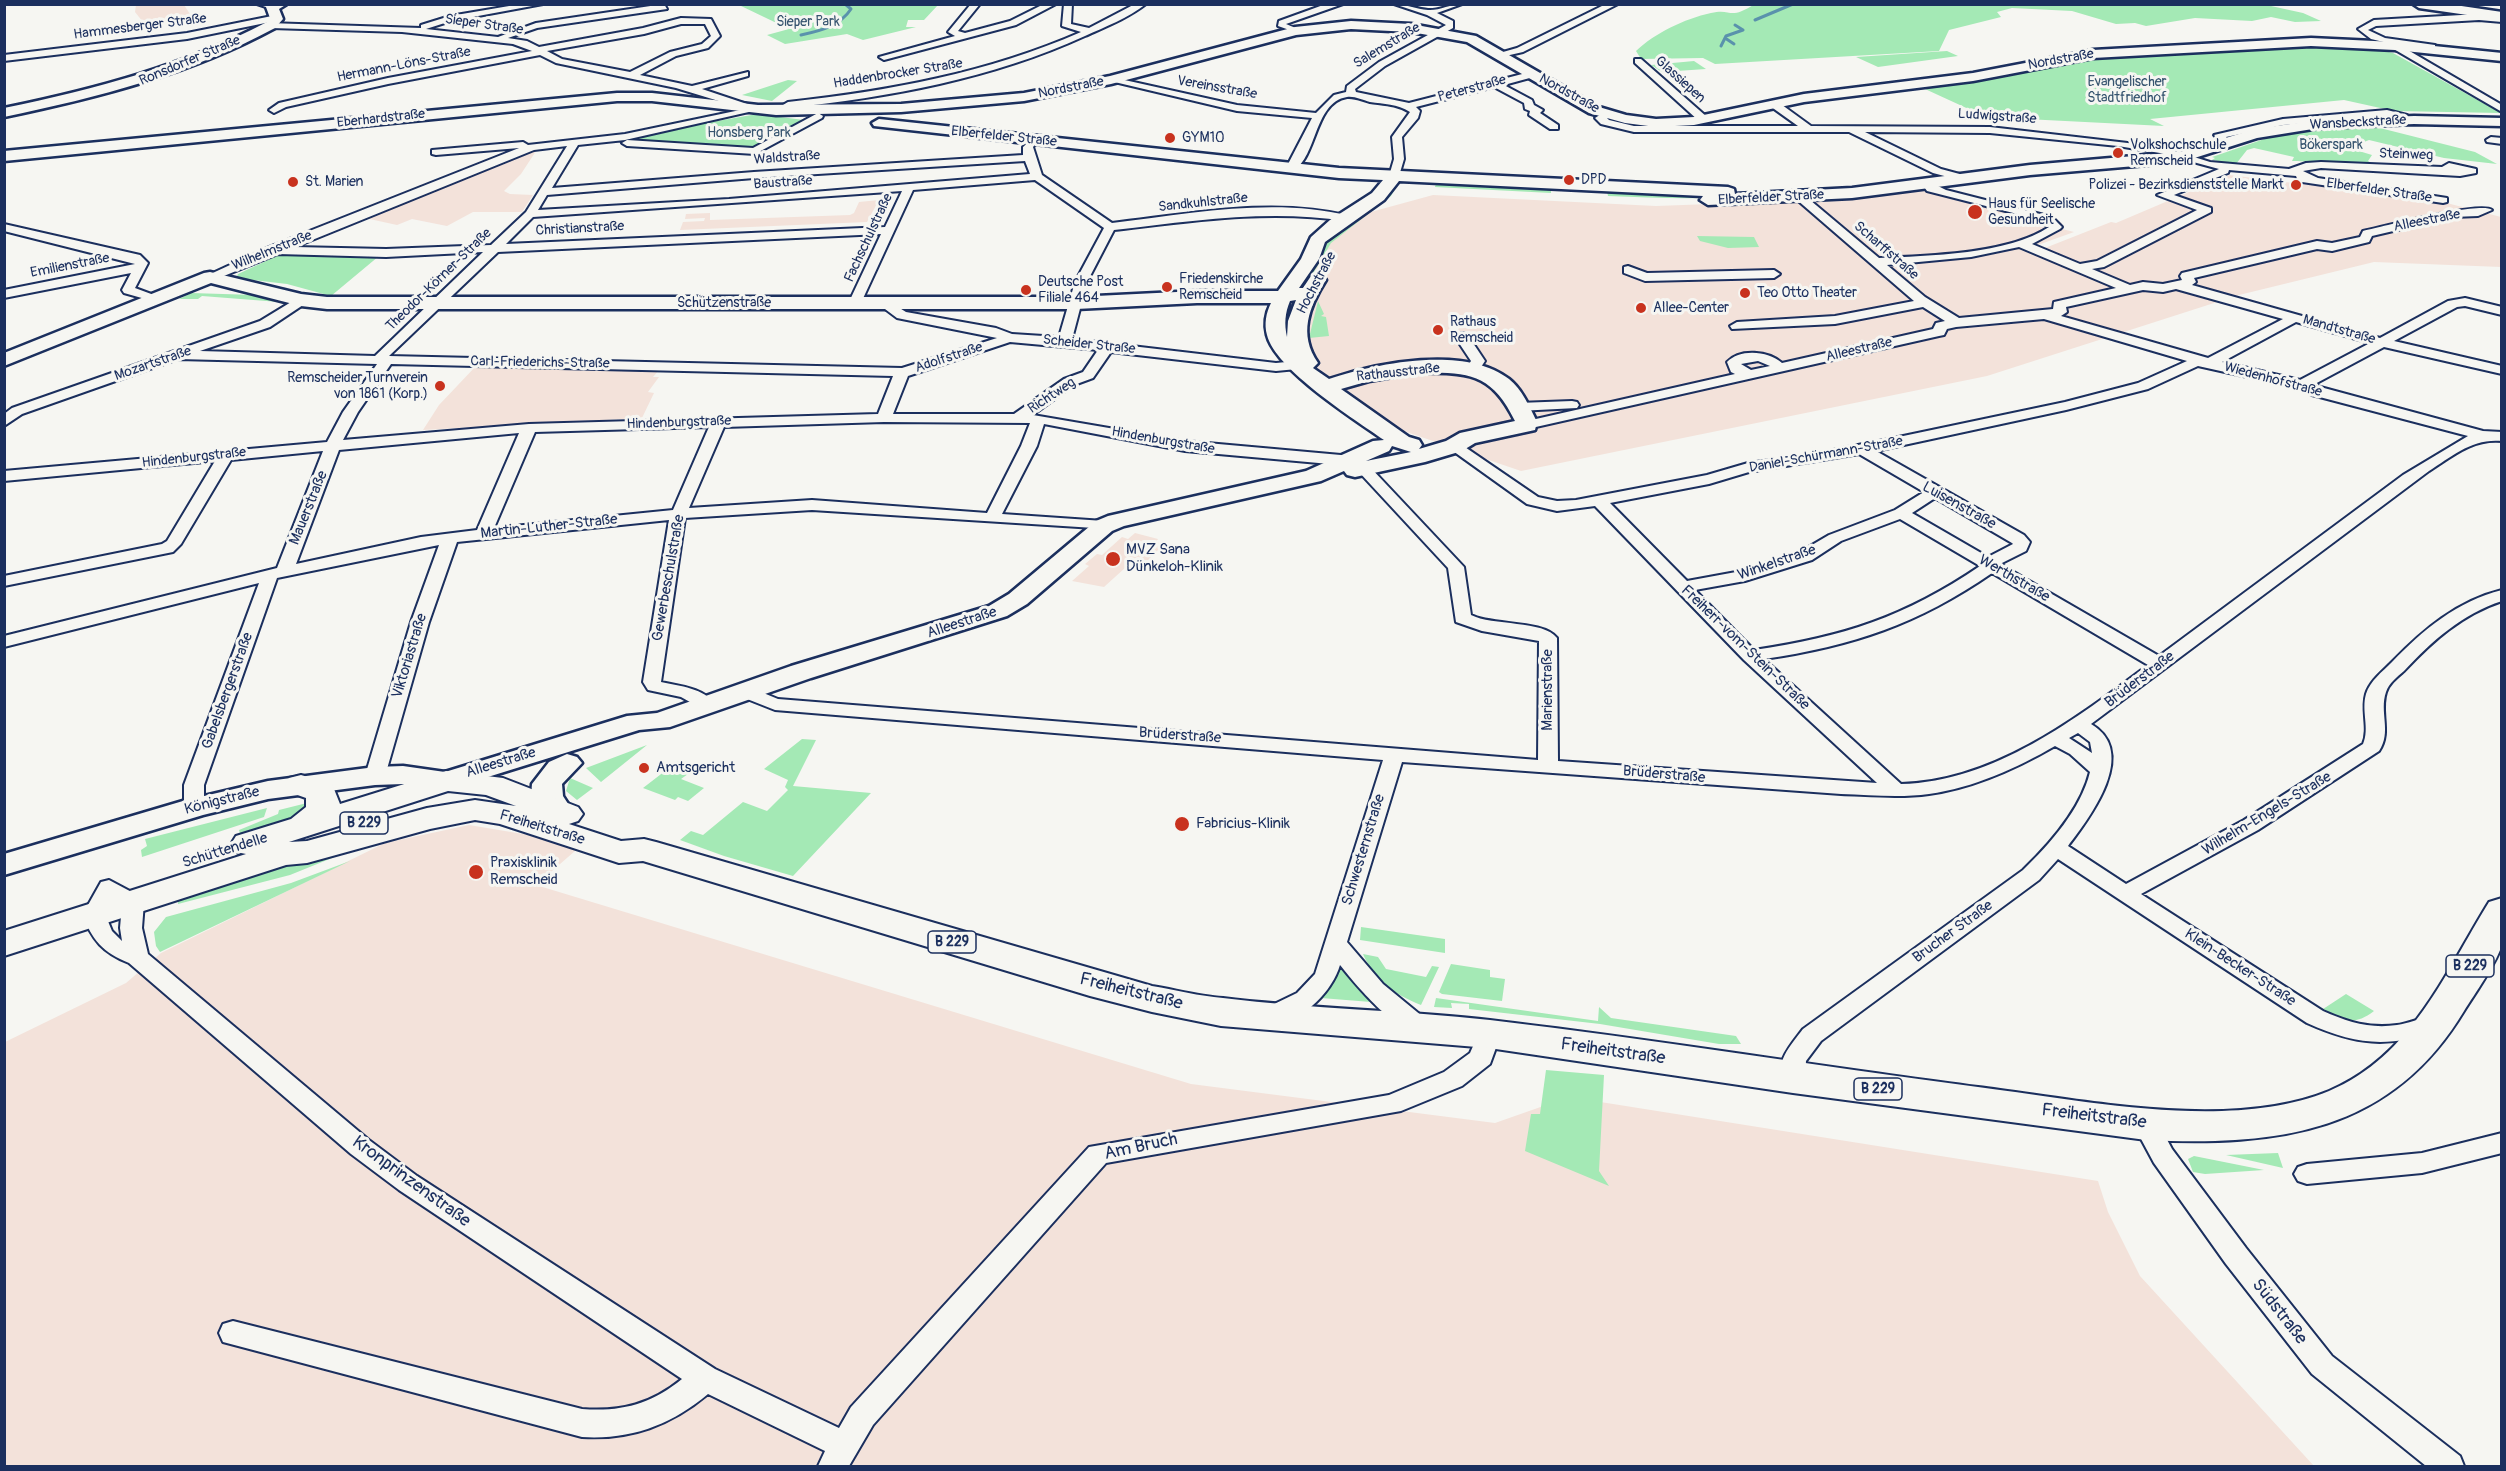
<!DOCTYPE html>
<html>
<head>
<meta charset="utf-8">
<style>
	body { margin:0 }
	#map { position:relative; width:2506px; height:1471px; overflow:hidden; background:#f6f6f2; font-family:Pangolin,sans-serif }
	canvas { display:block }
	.frame { position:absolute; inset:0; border:6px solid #1b2f5e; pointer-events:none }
</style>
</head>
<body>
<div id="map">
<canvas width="2506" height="1471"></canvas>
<div class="frame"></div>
</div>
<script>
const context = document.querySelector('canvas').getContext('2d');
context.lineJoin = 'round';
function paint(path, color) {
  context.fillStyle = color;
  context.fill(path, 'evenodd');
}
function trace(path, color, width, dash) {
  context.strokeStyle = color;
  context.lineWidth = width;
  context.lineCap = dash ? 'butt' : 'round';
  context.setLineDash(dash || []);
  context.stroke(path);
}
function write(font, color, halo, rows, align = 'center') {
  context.font = font + ' Pangolin,sans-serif';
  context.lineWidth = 6;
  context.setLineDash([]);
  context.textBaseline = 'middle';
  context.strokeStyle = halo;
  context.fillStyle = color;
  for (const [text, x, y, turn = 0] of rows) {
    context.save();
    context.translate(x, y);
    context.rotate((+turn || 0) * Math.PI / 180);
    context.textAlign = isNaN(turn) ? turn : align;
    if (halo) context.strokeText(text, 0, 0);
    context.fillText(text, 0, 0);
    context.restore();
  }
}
paint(new Path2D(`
	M136,5H184L192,17L143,22L135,12Z
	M538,148L521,174L504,191L510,194L533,195L522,212H473L447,226L412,219L397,225L365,218Z
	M2229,175L2439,201L2501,217V267L2374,262L2239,295L1987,376L1521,471L1386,425L1281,346L1275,315L1338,221L1433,195L1656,206L1820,200L1945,185L1940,188L1967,197L2051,217L2062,223V229L2074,232L2038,245L2045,248L2111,222L2116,223Z
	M879,200L867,222L680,230L683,222L704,221L705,218L685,219L686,214L710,213V220L850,215L854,213L859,202Z
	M476,366L659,370L653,377H659L648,392L654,393L642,418L423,430L439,405Z
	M1135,533L1158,539L1156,542L1165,544L1147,561L1136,558L1104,587L1072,581L1089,566L1085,564L1097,554L1102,555L1122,537L1128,539Z
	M469,825L583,844L536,885L1191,1084L1495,1123L1569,1097L2098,1181L2108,1212L2140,1276L2314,1466H5V1042L126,983L161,953L385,843Z`), '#f3e2da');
paint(new Path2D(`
	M1755,4H2223L2271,6L2303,13L2321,21L2295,22L2271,17L2252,21L2195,18L2146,26L2135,23L2116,24L2072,11L2012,8L1997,12L2001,17L1949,30L1939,51L1715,64L1703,58L1641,59L1636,51C1655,33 1684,19 1711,13C1733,8 1728,21 1755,4Z
	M739,5H938L924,20H908L906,27H916L863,40L847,34L785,44L767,35L789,29Z
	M2327,46L2373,48L2393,53L2501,113L2394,111L2344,100L2150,119L2164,126L1986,117L1925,89L2004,76L2101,56Z
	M1947,51L1958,56L1878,67L1856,57Z
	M1694,61L1706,69L1662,72L1651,65Z
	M788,80L797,81L772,101L742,95Z
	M757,114L804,120L753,150L605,141Z
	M2372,126L2475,152L2497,164L2444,158L2369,140L2349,148L2372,155L2368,161L2371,163C2363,167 2307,161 2292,161L2294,157L2254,148L2247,150L2236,164L2212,160L2215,158L2212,157L2273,136L2324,128Z
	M1436,183L1551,187V193L1435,187Z
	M1395,189L1391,196L1331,243L1311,277H1307L1325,242Z
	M1607,191L1680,195L1768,193C1715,201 1661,198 1608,196Z
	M1697,236L1754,237L1759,247L1728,248L1700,241Z
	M281,254L379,256L331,296L287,284L236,278L238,274Z
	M191,293L255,295L279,302L202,296L198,299H179Z
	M1318,301L1324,314L1321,316L1326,317L1329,336L1309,338Z
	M802,739L816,740L793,786L871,793L793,876L724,856L680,840L691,831L703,835L743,802L767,811L788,790L785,787L788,780L764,769Z
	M647,745L601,782L586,768Z
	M678,761L702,764L681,779L704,788L688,801L678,797L675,800L643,788Z
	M570,778L593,788L577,800L566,791Z
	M311,802L309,813L241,837L239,830L278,814L279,810Z
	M267,808L264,817L142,857L141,850L147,846L145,839Z
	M374,841L290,875L178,904V899L184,896L322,854Z
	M350,861L160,952L156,946L154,932L166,917L291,883Z
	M1361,927L1445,939V953L1360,940Z
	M1363,954L1378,957L1386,969L1426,977L1432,966L1439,967L1421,1005C1394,994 1375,981 1363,954Z
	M1451,964L1490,970V977L1505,979L1502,1001L1442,994L1439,992Z
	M1338,965H1342L1358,989L1371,1002L1321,998L1331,986Z
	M2346,994L2374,1011C2353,1027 2343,1020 2320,1011Z
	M1436,998L1598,1021L1599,1007L1611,1018L1736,1036L1741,1044H1719L1600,1024L1469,1009V1004L1451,1003L1452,1008L1434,1007Z
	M1546,1070L1604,1075L1599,1171L1609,1186L1525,1151L1531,1114H1540Z
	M2278,1153L2283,1168L2226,1155Z
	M2194,1156L2264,1170L2205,1174L2193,1172L2188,1159Z`), '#a4e9b5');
trace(new Path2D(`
	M1755,20L1793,4
	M801,35C820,31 840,26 851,9L845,4
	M1725,38L1734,44
	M1721,46L1726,36L1743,30L1735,25`), '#5a92ac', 3);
const street = new Path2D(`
	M257,4H275L276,6L272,9Z
	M521,4H543L451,21L426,29L498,37L536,23L664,4L667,9L537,28L508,38L527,41L539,47L643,28L681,18L711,19L720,36L708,48L676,56L640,75L692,86L748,72V76L702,89L762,109L625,140L578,145L552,188L754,172L1023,155V147L1034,137L1039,140L1033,147L1042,175L1112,223C1190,214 1273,197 1350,216L1352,218L1346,221C1268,209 1192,221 1114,230L1087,282L1072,339L1276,363L1297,361L1304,365L1297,369L1276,371L1111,352L1093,378L1074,385L1033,415L1185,441L1352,456L1360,461L1352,466L1185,451L1044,424L1037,446L1002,514L1104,521L1110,523L1112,526L1110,529L812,510L685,518L661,682C680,686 704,688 716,705L713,709L706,711L681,697L648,690L643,682L669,520L457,542L429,622L385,776L382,780H368L365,776L411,622L439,545L277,578L204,785V808L201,813H187L184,808V785L259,583L4,647V636L277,568L323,451L231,460L181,544L173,552L4,586V576L162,544L167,541L215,461L4,481V471L327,442L343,412L377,364L178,359L22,414L4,426V414L12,408L260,321L301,296L306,297V303L270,327L200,351L375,356L483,252L386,257L278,254L214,280L210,281L204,277L269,247L519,148L436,155L432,154V150L523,142L528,145L625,134L745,109L676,88L556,63L540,55L388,84L286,107L274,113L269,110L279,103L388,78L532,51L513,44L402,32L271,28L268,23L421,28V25L450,16ZM681,24H705L711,36L702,44L670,52L630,72L562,59L547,51L644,34ZM567,146L526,212L491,245L386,249L295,247L534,150ZM1025,161L1030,174L729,199L538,210L547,195L754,178ZM1035,180L1104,228L1075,282L1059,337L1012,334L996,328L906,312L898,307L897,299L892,298L886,302L885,309L897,318L997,338L902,368L389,356L498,252L881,234L849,302L850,305H860L913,190ZM902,191L885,227L506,244L533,217ZM1010,342L1098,350L1083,372L1064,379L1014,414H893L908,376ZM391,364L893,376L878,414L529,424L343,440L358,412ZM884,422L1030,423L1021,446L987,513L812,500L689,508L724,427ZM709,427L673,510L494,528L535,432ZM519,433L477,530L421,537L296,564L339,450Z
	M971,4H980L958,31L965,33L1010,21L1044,4H1056L1016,25L884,60L879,57L955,36L948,32Z
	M1064,4H1072L1071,24L1089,28L1135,4H1146C1128,18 1105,27 1085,36C991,79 890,97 788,108L783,105L788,102C889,91 987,73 1081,32L1062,26Z
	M1326,4H1343L1286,24L1298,29V33L1278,26L1279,21Z
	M1394,4C1406,4 1416,9 1428,10C1438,11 1451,4 1462,4L1437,13L1453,21V28L1385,66L1355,89L1356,92L1409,103L1534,71L1539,74L1537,76L1504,85L1532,100L1534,105L1543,110L1540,113L1558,125V129H1550L1529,115L1530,111L1525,109L1524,103L1494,87L1416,107L1420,111L1418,118L1402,137L1404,159L1399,176L1394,179L1389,176L1394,159L1392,137L1410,112C1397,104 1384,104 1370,102C1362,100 1355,96 1347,97C1313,102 1317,162 1291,171L1286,168L1312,118L1237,111L1106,80L1111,77L1237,105L1316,113L1334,95L1346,92L1347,86L1379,62L1446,25L1427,15Z
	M1606,4H1618L1523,52L1501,57L1496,54L1517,48Z
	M2479,14L2502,16V22L2479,20L2376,26L2368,30L2385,38L2435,45V49L2432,50L2401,46L2502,105V112L2392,48V44L2371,39L2358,29L2374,20Z
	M277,15L280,20L187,39L4,61V55L187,33Z
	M1635,59H1641L1707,117V121H1699L1635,63Z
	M1770,102H1778L1811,126L1990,127L2162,147L2210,162L2289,169L2306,163L2321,162L2442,167L2449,163L2476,169V173L2460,176L2321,168L2303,171L2318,178L2447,198V202L2443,203L2302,182L2298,181L2296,176L2229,170L2228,173L2174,195L2211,208V212L2104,267L2092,269L2130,285L2143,282L2163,284L2182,280L2180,276L2182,273L2317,241L2332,243L2360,237L2363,231C2382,227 2481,201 2492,210L2478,216L2453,217L2372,236L2369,242L2332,251L2317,249L2194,278L2196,282L2192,285L2380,338L2448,301L2465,298L2502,307V315L2465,306L2457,307L2394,341L2502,366V374L2384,347L2313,385L2483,431L2502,432V441C2473,438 2452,456 2429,471L2091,724C2139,752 2091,816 2068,846L2126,884L2244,820L2363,744C2370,728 2361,711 2366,694C2370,681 2382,672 2392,662C2423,630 2457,601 2502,590V601C2462,614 2432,641 2404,671C2397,677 2389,683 2386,692C2379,712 2392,732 2379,751L2258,830L2141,894L2323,1011C2348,1022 2370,1029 2397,1025C2411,1023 2424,1015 2438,1019L2442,1025L2438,1031C2387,1048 2356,1045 2307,1023L2058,859L2039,880L1821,1041L1806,1061L1805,1078L1802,1085L1793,1087L1784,1085C1773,1063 1791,1045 1803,1029L2023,870C2050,844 2081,809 2090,772L2070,754L2055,746C2017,768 1973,788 1929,794C1900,798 1870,795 1841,794L1402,762L1347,942L1383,984L1428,1021L1432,1027L1428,1033C1402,1041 1356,985 1340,965C1332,993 1297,1029 1266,1020L1262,1014L1266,1008L1297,993L1315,974L1383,760L775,710L737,695L735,691L744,685L778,699L1538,760L1539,641L1482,631L1456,622L1448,568L1359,472L1356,469L1364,464L1369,466L1464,567L1471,615C1492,626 1544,620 1557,638L1558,761L1877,783L1744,660L1595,506L1557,511L1527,504L1446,446L1449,443H1459L1538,497L1557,501L1576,500L1707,475L1748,463L1796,457L1889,439L2065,402L2138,383L2187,361L2044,319L1956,327L1947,329L1944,335L1939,336L1527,429L1520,425L1527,421L1735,374L1731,372L1727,362C1740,348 1769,351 1782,363L1933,329L1936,323L1945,321L1923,307L1835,324L1732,329L1730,326L1737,322L1835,316L1914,301L1796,199V195H1804L1879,258C1928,256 2009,254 2049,227L2033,218L1927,191L1922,184L1928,181L1946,190L2052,217L2062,227L2060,229L2032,244L2080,264L2097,261L2197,210L2157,195L2219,169L2160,153L2118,146L1990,133L1865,132L1941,169L1967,176V180L1963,181L1933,173L1849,132H1634L1601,124L1595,118L1606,111L1611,114L1607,118L1609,120L1634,126H1798L1770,106ZM2019,247L2116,288L2054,302L2053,309L1959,318L1925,297L1887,265L1971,257ZM2176,289L2283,319L2208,358L2061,316L2067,312L2066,307L2143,290L2163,292ZM2296,322L2370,343L2300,380L2222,362ZM1758,361L1770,366L1751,370L1741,364ZM2198,366L2297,388L2312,395L2468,436L2403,475L2159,656L2000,564L2026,551L2030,542L2024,535L1876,451L2066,410L2148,389ZM1859,454L1924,492L1895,510L1829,535L1800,552L1736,572L1687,581L1610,503L1709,484L1749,472ZM1935,498L2012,543L2013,544L1988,557L1912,513ZM1900,519L1980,566C1905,617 1843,637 1754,650L1695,590L1745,581L1812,560L1841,541ZM1992,573L2148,665C2077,718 1994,782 1901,784L1764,659C1853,646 1918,624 1992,573ZM2078,733L2090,742L2092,753L2069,738Z
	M2387,110L2407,115L2402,118L2387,116L2283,125L2226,137L2232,144L2227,147L2214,135L2283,119Z
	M818,113L823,116L822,118L755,154L627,146L622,143L627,140L753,148Z
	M2491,137L2502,138V144L2487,142L2486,140Z
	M4,224L140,255L148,263L135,288L162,298L156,302L124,293L122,290L131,273L4,298V290L135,264L4,231Z
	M1628,266L1647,273L1774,270L1780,274L1774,278L1645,281L1624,273V267Z
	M1462,333L1467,334L1485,361L1477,373H1467L1465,370L1471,361L1455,337Z
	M1572,401L1577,402L1579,405L1577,408L1518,411L1511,407L1518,403Z
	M109,880L141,897L144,902L142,928L148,954L369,1140L417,1176L715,1369L839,1428L851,1407L1089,1147L1389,1095L1444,1072L1470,1053L1481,1028L1489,1025L1497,1028L1501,1034L1490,1064L1462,1086L1401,1111L1106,1163L873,1425L849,1466H818L825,1451L708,1394C671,1425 631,1440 582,1437L223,1342L219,1333L223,1324L233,1321L582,1409C622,1412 651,1404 682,1379L399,1190L351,1154L129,963C104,953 91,940 83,914L101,882ZM113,899L122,905L120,928L122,941L112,931L105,914Z
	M2146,1114L2155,1117L2172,1149L2246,1248L2332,1356L2460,1456L2464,1466H2426L2312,1374L2226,1264L2154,1163L2133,1124L2137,1117Z
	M2502,1133V1153L2422,1173L2307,1184L2298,1181L2294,1174L2298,1167L2307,1164L2422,1153Z`);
const secondary = new Path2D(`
	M268,4H287L279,9L283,19L275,28C190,74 99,97 4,117V108C96,89 183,66 267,22L270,18L266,7Z
	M2413,4H2448L2502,12V20L2419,8Z
	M1351,21L1411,24L1476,36L1599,107L1626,115L1656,119L1694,117L1804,94L1973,73L2093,50L2311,38L2395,42L2502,53V61L2395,50L2311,46L2093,58L1973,81L1804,102L1694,125L1656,127L1625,123L1589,113L1467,42L1411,32L1351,29L1296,35L1111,84L1024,101L901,112L776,115L652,101H617L4,161V151L617,93H652L758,105L901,104L1024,93L1110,76L1295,27Z
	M2414,116L2502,118V126L2414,124L2319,128L2257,138L2182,162L2030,175L1852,198L1708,205L1700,200L1703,196L1399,181L1384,200L1325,242L1319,259L1299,288H1303L1311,276H1323L1326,280C1309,307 1298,334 1318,363L1313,368L1329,379C1377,363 1465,345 1509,379C1522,389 1530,408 1537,422L1535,430L1475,443L1462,451L1425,462L1355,477L1347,475L1344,471L1321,481L1124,526L1112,531L1027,604L1007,616L811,678L670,727L639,730L446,790L403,784L375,785L268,799L203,815L4,875V854L183,801L268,781L375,767L403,766L445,772L627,716L657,713L791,666L989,606L1009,594L1096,521L1108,516L1306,471L1373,441L1384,440C1354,419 1275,369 1267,335C1264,324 1266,313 1271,303H1197L1076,309H327L301,306L211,283L4,366V353L204,273L210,272L301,294L327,297H1076L1197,291H1278L1301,259L1311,237L1330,220L1372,193L1383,180L1339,178L874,126L872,123L879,119L1339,168L1728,187L1734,189L1735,194L1852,188L2030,165L2180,152L2255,129L2319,120ZM1296,300L1288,321L1287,337C1284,324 1285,313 1290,301ZM1416,373C1467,372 1491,372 1515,421L1460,433L1446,441L1419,449L1422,445L1419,440L1409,437L1341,389L1369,381ZM1392,446L1411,452L1366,461L1389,451Z
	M567,754L577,757L582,763L562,784L563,796L572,810L568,817C548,822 529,806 532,784L549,762Z`);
const primary = new Path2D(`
	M446,771L503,778L578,807L583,814L578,821L569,824L621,841L644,839L656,842L1152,986C1176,990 1199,996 1223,998C1312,1009 1402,1010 1490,1020C1653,1039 1815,1066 1978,1087C2083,1100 2229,1132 2329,1091C2412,1056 2445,973 2489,902L2502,898C2502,912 2505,930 2502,944C2498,961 2474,995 2464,1011C2390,1134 2277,1146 2146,1140L1793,1093L1489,1048L1221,1026L1152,1012L1090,996L643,861L619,863L500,824L475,820L430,829L307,863L286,865L4,956V931L246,854L236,852L231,844L236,836L291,819L306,807V798L289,792L285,785L289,778L301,775L332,784L340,804ZM448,791L486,795L516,806L475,800L427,808L307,841L289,842Z`);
trace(street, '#1b2f5e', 4);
trace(secondary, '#1b2f5e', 5);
trace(primary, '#1b2f5e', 4);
paint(street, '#f6f6f2');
paint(secondary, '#f6f6f2');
paint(primary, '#f6f6f2');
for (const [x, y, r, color] of [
	[1170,138,6,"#c8321e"],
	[2118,153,6,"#c8321e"],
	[1569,180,6,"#c8321e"],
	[293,182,6,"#c8321e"],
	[2296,185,6,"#c8321e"],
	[1975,212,8,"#c8321e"],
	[1167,287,6,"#c8321e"],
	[1026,290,6,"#c8321e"],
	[1745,293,6,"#c8321e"],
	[1641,308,6,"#c8321e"],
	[1438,330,6,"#c8321e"],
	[440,386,6,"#c8321e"],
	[1113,559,8,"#c8321e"],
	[644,768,6,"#c8321e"],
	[1182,824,8,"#c8321e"],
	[476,872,8,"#c8321e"]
]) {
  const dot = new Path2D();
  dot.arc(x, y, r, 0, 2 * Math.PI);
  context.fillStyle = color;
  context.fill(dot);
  trace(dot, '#f6f6f2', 2);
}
write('14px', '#36546f', '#f6f6f2', [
	["Sieper Park",808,22],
	["Evangelischer",2127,82],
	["Stadtfriedhof",2127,98],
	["Honsberg Park",749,133],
	["Bökerspark",2331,145]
]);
write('14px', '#1b2f5e', '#f6f6f2', [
	["Sieper Straße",484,25,8],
	["Hammesberger Straße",140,27,-7],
	["Salemstraße",1387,46,-31],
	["Nordstraße",2061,60,-10],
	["Ronsdorfer Straße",190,61,-23],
	["Hermann-Löns-Straße",404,65,-11],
	["Haddenbrocker Straße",898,74,-9],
	["Glassiepen",1680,80,42],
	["Nordstraße",1071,88,-11],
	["Vereinsstraße",1217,88,10],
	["Peterstraße",1472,89,-15],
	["Nordstraße",1569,94,29],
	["Ludwigstraße",1997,117,4],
	["Eberhardstraße",381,119,-6],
	["Wansbeckstraße",2358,123,-3],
	["Elberfelder Straße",1004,137,6],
	["Steinweg",2406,155,2],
	["Waldstraße",787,158,-4],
	["Baustraße",783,183,-4],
	["Elberfelder Straße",2379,191,8],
	["Elberfelder Straße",1771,198,-3],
	["Sandkuhlstraße",1203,203,-6],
	["Alleestraße",2427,221,-11],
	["Christianstraße",580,229,-3],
	["Fachschulstraße",869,238,-65],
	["Wilhelmstraße",272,251,-22],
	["Scharffstraße",1886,251,41],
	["Emilienstraße",70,266,-11],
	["Theodor-Körner-Straße",439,280,-44],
	["Hochstraße",1317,283,-62],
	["Schützenstraße",724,303],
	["Mandtstraße",2339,330,16],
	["Scheider Straße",1089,345,6],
	["Alleestraße",1859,350,-13],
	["Adolfstraße",949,358,-18],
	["Carl-Friederichs-Straße",540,363,1],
	["Mozartstraße",153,364,-19],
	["Rathausstraße",1398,373,-6],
	["Wiedenhofstraße",2273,380,15],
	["Richtweg",1052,396,-33],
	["Hindenburgstraße",679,423,-2],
	["Hindenburgstraße",1163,441,10],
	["Daniel-Schürmann-Straße",1826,455,-10],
	["Hindenburgstraße",194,458,-6]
]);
write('14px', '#1b2f5e', '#f6f6f2', [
	["GYM10",1182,138],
	["Volkshochschule",2130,145],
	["Remscheid",2130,161],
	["DPD",1581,180],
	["St. Marien",305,182],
	["Polizei - Bezirksdienststelle Markt",2284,185,"right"],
	["Haus für Seelische",1988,204],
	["Gesundheit",1988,220],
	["Friedenskirche",1179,279],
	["Remscheid",1179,295],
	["Deutsche Post",1038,282],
	["Filiale 464",1038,298],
	["Teo Otto Theater",1757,293],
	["Allee-Center",1653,308],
	["Rathaus",1450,322],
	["Remscheid",1450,338],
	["Remscheider Turnverein",428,378,"right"],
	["von 1861 (Korp.)",428,394,"right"]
], 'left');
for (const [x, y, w] of [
	[364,823,48],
	[952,942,48],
	[2470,966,48],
	[1878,1089,48]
]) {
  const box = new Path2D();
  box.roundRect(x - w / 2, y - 11, w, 22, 4.5);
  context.fillStyle = '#f6f6f2';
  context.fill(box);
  trace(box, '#1b2f5e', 1.5);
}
write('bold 14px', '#1b2f5e', null, [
	["B 229",364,823],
	["B 229",952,942],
	["B 229",2470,966],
	["B 229",1878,1089]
]);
write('15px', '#1b2f5e', '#f6f6f2', [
	["Luisenstraße",1959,506,29],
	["Mauerstraße",309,508,-68],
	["Martin-Luther-Straße",549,527,-6],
	["Winkelstraße",1777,563,-19],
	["Gewerbeschulstraße",669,578,-80],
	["Werthstraße",2014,579,30],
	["Alleestraße",962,623,-18],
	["Freiherr-vom-Stein-Straße",1745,648,44],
	["Viktoriastraße",410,656,-73],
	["Brüderstraße",2140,680,-37],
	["Marienstraße",1548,690,-90],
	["Gabelsbergerstraße",228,691,-70],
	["Brüderstraße",1180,736,4],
	["Alleestraße",501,763,-17],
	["Brüderstraße",1664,775,5],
	["Königstraße",222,801,-14],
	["Wilhelm-Engels-Straße",2267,814,-31],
	["Freiheitstraße",542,828,17],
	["Schwesternstraße",1364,850,-73],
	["Schüttendelle",225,851,-17],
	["Brucher Straße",1953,932,-36],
	["Klein-Becker-Straße",2240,968,33]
]);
write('15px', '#1b2f5e', '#f6f6f2', [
	["MVZ Sana",1126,550],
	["Dünkeloh-Klinik",1126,567],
	["Amtsgericht",656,768],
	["Fabricius-Klinik",1196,824],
	["Praxisklinik",490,863],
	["Remscheid",490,880]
], 'left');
write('18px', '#1b2f5e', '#f6f6f2', [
	["Freiheitstraße",1131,992,14],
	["Freiheitstraße",1613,1052,8],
	["Freiheitstraße",2094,1117,7],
	["Am Bruch",1141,1147,-12],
	["Kronprinzenstraße",411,1182,36],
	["Südstraße",2279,1312,52]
]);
</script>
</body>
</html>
